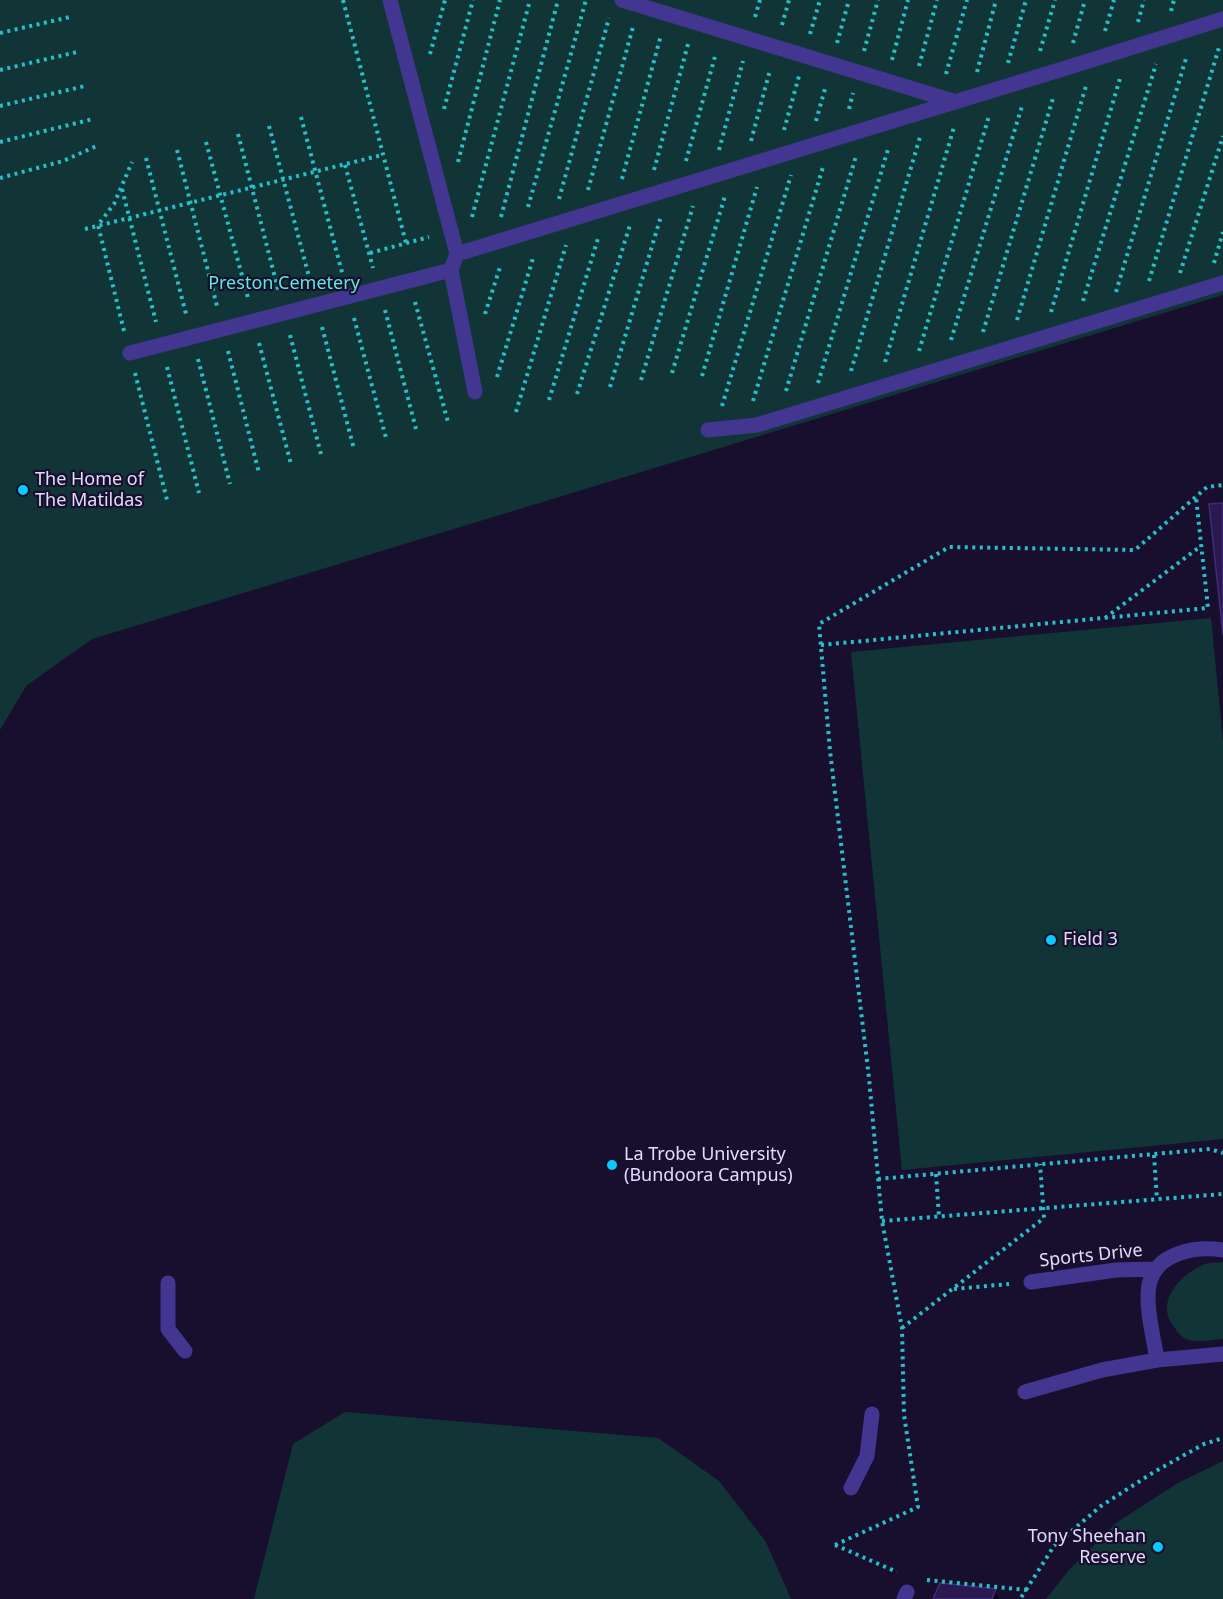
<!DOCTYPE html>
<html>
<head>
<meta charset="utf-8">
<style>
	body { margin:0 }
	canvas { display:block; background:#170f2d }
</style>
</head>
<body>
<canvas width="1223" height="1599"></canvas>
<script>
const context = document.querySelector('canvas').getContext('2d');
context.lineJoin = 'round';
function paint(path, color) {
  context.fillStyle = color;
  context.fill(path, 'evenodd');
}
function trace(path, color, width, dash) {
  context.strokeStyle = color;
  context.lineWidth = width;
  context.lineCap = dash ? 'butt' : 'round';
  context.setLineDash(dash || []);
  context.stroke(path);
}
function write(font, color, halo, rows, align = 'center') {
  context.font = font + ' "Noto Sans",sans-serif';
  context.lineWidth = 4.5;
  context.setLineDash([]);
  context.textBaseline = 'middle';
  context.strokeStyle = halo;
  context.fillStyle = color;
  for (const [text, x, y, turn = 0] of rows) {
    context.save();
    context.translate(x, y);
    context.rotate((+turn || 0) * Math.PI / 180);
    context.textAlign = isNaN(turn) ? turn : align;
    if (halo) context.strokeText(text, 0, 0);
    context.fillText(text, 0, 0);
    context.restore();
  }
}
paint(new Path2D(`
	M0,0H1223V295L92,639L26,686L0,730Z
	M1211,618L1223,741V1139L902,1170L851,652Z
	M1223,1262V1339C1212,1340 1196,1343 1186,1339C1180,1336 1176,1330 1173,1325C1155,1301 1182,1273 1205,1264C1210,1262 1217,1263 1223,1262Z
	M345,1412L658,1438L719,1481L766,1542L791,1599H254L293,1444Z
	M1223,1461V1599H1046L1069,1570L1116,1523L1178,1483Z`), '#113537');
paint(new Path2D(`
	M995,1590L1000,1599H935Z`), '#0007');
const building = new Path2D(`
	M1223,503V635L1209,504Z
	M940,1583L996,1589L992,1599H933Z`);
paint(building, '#2a194f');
trace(building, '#43297d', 1.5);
trace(new Path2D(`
	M343,0L406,243
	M1171,11L1174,0
	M755,17L760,0
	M1138,22L1144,0
	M782,25L789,0
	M1105,31L1114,0
	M0,33L70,17
	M810,34L820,0
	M837,43L849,0
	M1073,43L1085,0
	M864,51L878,0
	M1040,51L1055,0
	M430,54L445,0
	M892,60L908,0
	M1008,63L1026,0
	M919,66L937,0
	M0,70L77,52
	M977,72L996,0
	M946,74L967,0
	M0,106L85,86
	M444,109L473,0
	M849,109L853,93
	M301,117L343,276
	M816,121L826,85
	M269,126L311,284
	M784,130L799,76
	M238,134L279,293
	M751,141L770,70
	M0,142L93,119
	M206,142L248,298
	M177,150L217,306
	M719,150L743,61
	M146,158L186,314
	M686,161L716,53
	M458,162L500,0
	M345,165L373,268
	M654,170L688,44
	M0,178L63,161L99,145
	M622,179L661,35
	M122,189L156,322
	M588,190L633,27
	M559,199L609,18
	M528,207L586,0
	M472,217L530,0
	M501,217L558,0
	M85,229L382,155
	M370,253L429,237
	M1214,263L1223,232
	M1180,273L1223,136
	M1149,281L1220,44
	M1116,292L1187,55
	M1083,301L1156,64
	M415,302L448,422
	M385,310L417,433
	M1051,312L1121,75
	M485,314L501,264
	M354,318L386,438
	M1017,320L1086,86
	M322,327L354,449
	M124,331L98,225L114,204L132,162
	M983,332L1054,95
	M290,335L322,458
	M951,340L1022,106
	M259,343L291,464
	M228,351L259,473
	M919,351L989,116
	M198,359L230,484
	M885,362L954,127
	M167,367L199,493
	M851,371L920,137
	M135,373L167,500
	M672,373L725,196
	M702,376L757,187
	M497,377L534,255
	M641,380L693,206
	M818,383L889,146
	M610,387L661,216
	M786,391L856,156
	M577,394L630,225
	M549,400L599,235
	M753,401L823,167
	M722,406L791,175
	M516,412L566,245
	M1105,618L1201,546
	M821,645L1208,608L1196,497
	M1154,1155L1157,1200
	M936,1174L939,1217
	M878,1179L1210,1149L1223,1153
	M882,1221L1223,1194
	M954,1289L1009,1284
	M902,1328L1044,1218L1040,1164
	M835,1545L918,1507L904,1415L902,1328L882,1221L869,1078L830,751L819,624L949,547L1135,550L1207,487L1223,485
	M835,1545L897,1572
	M927,1580L1026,1590L1020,1599
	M1026,1590L1054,1546L1101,1506L1154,1472L1204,1444L1223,1438`), '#25c0c8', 4, [3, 4.5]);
trace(new Path2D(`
	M390,0L457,254L451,270L475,392
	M622,0L956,102
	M457,254L1066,68L1223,19
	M130,353L451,270
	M708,430L757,425L1223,283
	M1031,1282L1116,1270L1156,1269
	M168,1283V1329L185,1351
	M1157,1360C1154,1339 1145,1306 1149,1285C1156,1252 1196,1246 1223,1250
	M1025,1392L1102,1370L1157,1360L1223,1354
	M851,1488L867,1456L872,1414
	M904,1599L907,1592`), '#433690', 15);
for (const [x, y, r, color] of [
	[23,490,6,"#07cbff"],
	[1051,940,6,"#07cbff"],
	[612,1165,6,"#07cbff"],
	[1158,1547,6,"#07cbff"]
]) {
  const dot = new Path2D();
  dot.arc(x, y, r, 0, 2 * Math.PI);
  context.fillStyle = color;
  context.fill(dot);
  trace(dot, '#170f2d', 2);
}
write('18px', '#5bebd7', '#170f2d', [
	["Preston Cemetery",284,284]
]);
write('18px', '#e3dbff', '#170f2d', [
	["The Home of",35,480],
	["The Matildas",35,501],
	["Field 3",1063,940],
	["La Trobe University",624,1155],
	["(Bundoora Campus)",624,1176],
	["Tony Sheehan",1146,1537,"right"],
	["Reserve",1146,1558,"right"]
], 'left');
write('18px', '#e3dbff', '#170f2d', [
	["Sports Drive",1091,1256,-6]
]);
</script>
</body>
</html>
